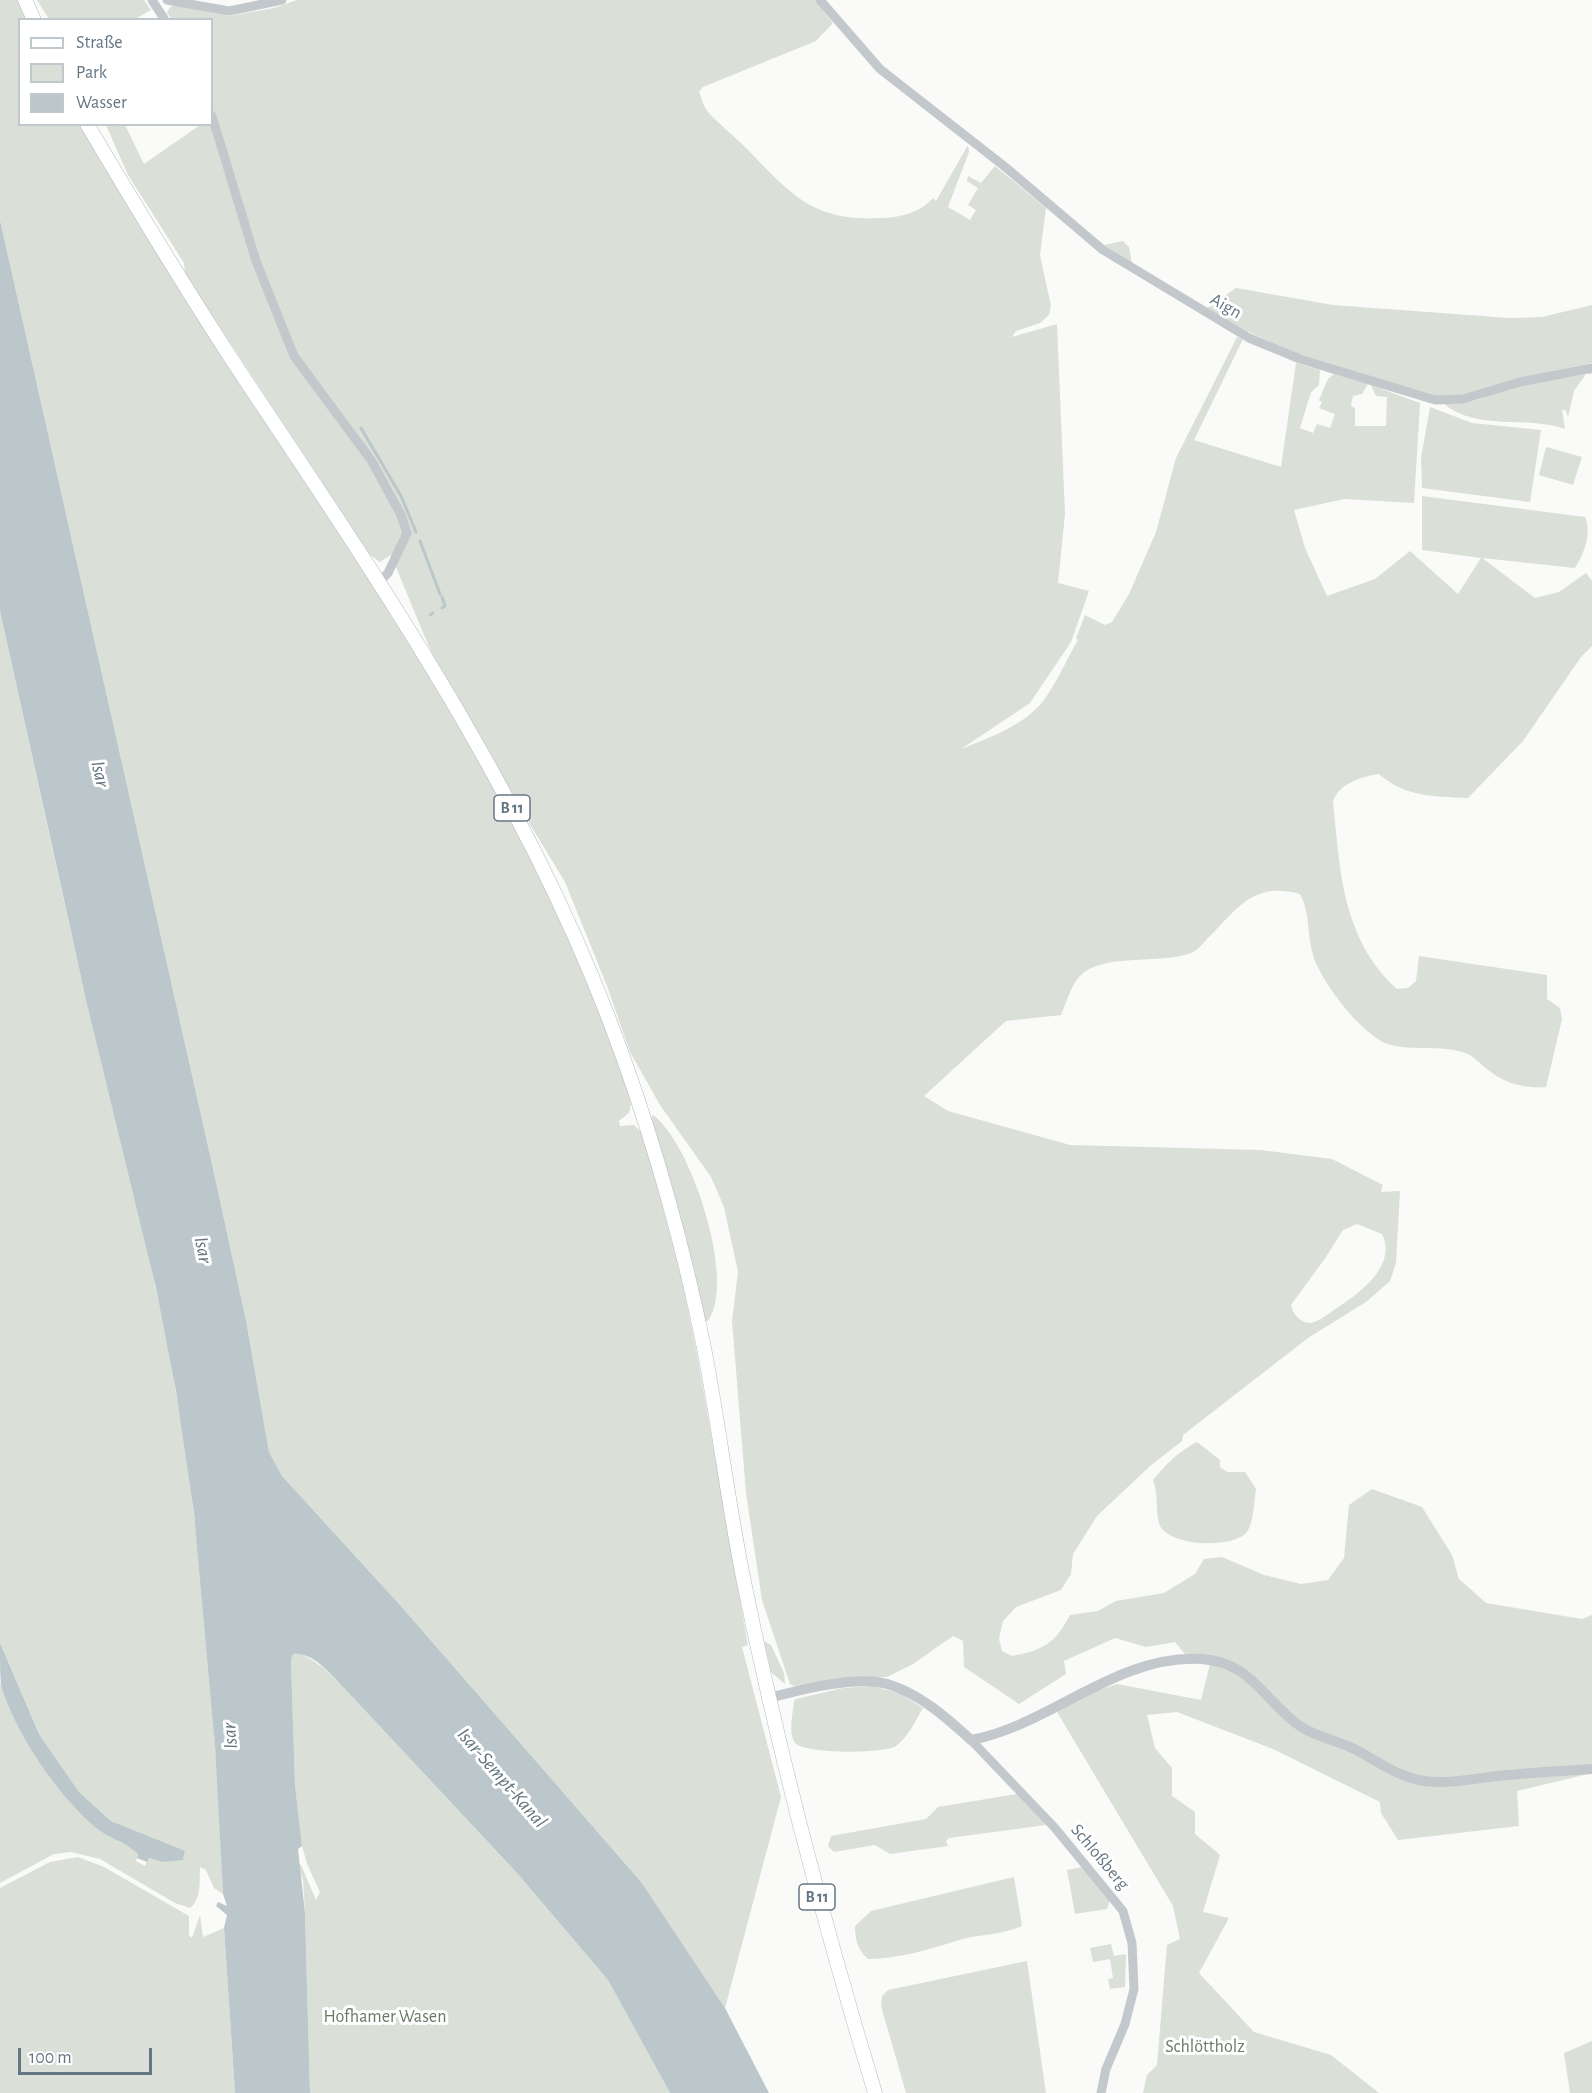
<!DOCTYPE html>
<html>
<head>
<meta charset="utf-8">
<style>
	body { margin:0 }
	#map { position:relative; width:1592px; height:2093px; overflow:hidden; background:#fafaf8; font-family:"Alegreya Sans",sans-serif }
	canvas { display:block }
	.legend { position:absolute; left:18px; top:18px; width:195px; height:108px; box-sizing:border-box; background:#fff; border:2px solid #c1c8cd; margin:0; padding:8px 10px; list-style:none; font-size:18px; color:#657683 }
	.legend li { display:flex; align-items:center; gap:12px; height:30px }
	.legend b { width:30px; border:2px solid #c1c8cd }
	.scale { position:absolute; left:18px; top:2048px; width:134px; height:27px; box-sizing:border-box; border:3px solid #657683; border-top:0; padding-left:8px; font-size:18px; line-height:21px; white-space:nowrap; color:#657683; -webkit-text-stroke:4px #fff; paint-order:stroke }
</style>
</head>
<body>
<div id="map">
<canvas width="1592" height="2093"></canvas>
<ul class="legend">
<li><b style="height:8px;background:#fff"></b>Straße</li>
<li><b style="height:16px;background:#dadfd7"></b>Park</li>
<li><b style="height:16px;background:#bbc7cb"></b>Wasser</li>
</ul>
<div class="scale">100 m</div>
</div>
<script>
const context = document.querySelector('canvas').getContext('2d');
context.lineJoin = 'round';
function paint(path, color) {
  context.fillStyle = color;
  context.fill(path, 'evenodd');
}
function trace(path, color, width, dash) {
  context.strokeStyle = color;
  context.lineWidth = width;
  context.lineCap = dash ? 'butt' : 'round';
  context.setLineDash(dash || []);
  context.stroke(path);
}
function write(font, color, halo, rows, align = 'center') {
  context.font = font + ' "Alegreya Sans",sans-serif';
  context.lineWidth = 6;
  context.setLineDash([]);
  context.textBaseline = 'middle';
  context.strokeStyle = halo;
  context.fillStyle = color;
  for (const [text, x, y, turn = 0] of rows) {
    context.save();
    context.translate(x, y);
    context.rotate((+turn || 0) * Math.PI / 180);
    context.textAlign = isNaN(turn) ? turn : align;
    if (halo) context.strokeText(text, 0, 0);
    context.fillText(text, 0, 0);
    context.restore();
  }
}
paint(new Path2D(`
	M0,0H19L28,19L20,20V124L80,125L113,181L419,653L526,843L591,991L616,1056L631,1103L629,1113L619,1121L620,1126L634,1125L643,1134L681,1276L697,1354L748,1645L742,1647L781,1797L725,2008L642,1883L400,1605L282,1476L269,1452L246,1320L212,1164L0,220Z
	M37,0H144L151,10L135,19H49Z
	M297,0H815L833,23L816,41L703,87L699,92C702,99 704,108 709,113C720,125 734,136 746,148C792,195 812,222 883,218C902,217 921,212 933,198L936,201L968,145L969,152L948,207L970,220L976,210L968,205L978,188L967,181L968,176L981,183L995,166L1046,208L1040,255L1051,306L1049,315L1040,323L1016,331L1012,337L1057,324L1065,514L1058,583L1089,591L1071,642L1030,703L961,749C989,738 1025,725 1044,700C1057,682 1067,659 1078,640L1076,638L1085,615L1105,625L1112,622L1129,594L1156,532L1176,458L1237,337L1243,339L1194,440L1281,467L1296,363L1320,370L1319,385L1311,392L1300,428L1313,433L1317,424L1330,428L1335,414L1319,408L1322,402L1319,400L1328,379L1334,374L1368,384L1362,394L1353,396L1351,406L1355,408V426H1386L1387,397L1376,396L1371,385L1420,403L1414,503L1344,499L1294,510L1305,548L1327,596L1375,579L1410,551L1458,594L1481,558L1422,550V496L1585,517C1592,533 1584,554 1575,568L1482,558L1535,598L1559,592L1586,573L1592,581V646L1581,657L1523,741L1468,798C1434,796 1406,798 1379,774C1362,776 1339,784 1333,801C1340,870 1342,939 1397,989L1408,988L1416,981L1419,956L1547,975V999L1560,1008L1562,1019L1546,1087C1525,1089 1503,1083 1487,1069C1479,1063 1474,1056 1465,1053C1440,1044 1413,1052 1388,1044C1362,1036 1317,977 1312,951C1307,930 1310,913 1300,894C1253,881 1238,908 1208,938C1203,943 1197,951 1191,953C1160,965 1101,952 1079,977C1071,986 1066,1003 1061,1015L1006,1021L924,1096L948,1111L1070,1145L1261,1150L1332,1159L1383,1185L1381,1192L1400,1191L1396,1263L1390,1281L1366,1302L1308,1338L1183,1435L1182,1441L1149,1467L1097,1516L1073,1554L1071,1574L1061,1590L1016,1607L1003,1621L999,1639L1002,1651L1012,1656C1043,1650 1055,1644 1070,1615L1098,1611L1116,1601L1164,1593L1195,1574L1204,1559L1222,1557L1264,1575L1301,1584L1328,1580L1344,1558L1349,1505L1372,1489L1422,1507L1452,1555L1459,1579L1486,1603L1582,1619L1592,1615V1773L1517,1791L1519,1826L1398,1840L1381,1813L1380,1802L1273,1749L1177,1712L1147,1715L1155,1748L1172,1768V1796L1195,1812V1834L1220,1855L1203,1912L1229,1918L1199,1973L1254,2032L1331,2055L1379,2093H1143L1147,2075L1157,2065L1167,1945L1180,1939L1173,1906L1057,1712L1084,1695L1117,1684L1201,1700L1212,1656L1185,1654L1175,1642L1146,1647L1115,1638L1064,1661L1066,1674L1019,1704L964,1667L963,1641L953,1636L913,1664L887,1677H855L794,1686L790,1684L762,1600L746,1493L732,1321L738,1272L724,1207L711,1177L660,1105L630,1052L607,986L565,882L463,714L429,647L391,555L380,562L370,555L185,274L184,263L128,175L106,125H125L144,164L200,125L212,124V20L172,19L167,13L170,7L176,5L229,16L274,8ZM1357,1224L1382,1234C1398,1267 1357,1295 1334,1310C1328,1314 1321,1320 1314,1322C1303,1326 1293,1315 1291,1305L1326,1257L1343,1230Z
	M1123,241L1129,247L1132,264L1104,245Z
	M1236,288L1333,305L1509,318L1542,317L1592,305V363L1529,376L1458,396H1435L1296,353L1246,331L1207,308Z
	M1592,371V374H1586L1574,391L1568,417L1566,411L1562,409L1565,429C1527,415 1476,432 1443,403L1477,400L1507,389Z
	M1430,407L1472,423L1541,430L1530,502L1422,488L1421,458Z
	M1546,447L1582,457L1573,485L1539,475Z
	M0,611C32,754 62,898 96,1040C124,1157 156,1273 176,1392C204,1557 216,1726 223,1894L214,1888L206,1870L200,1867C199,1881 202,1899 190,1908L175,1903L100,1859L71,1852L54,1854L0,1883V1683C26,1749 67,1816 133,1849L138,1854L136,1861L145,1866L148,1858L162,1862L183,1859L185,1852L111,1821L79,1792L39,1734L0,1643Z
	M653,1115C691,1142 737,1282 708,1321H705L651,1118Z
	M1197,1442L1220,1460V1467L1227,1472H1245L1256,1489C1254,1501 1254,1524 1246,1533C1230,1549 1171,1546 1160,1526C1155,1515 1159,1495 1153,1480C1165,1465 1179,1451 1197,1442Z
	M764,1641L771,1645L784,1673L785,1684L771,1672Z
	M301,1653L324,1668L344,1688L517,1873L608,1980L670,2093H310L305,1913L303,1880L298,1864L301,1865L316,1900L320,1892L307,1864L302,1846L295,1785L291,1661L293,1654Z
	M873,1686L901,1694L923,1708C915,1721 909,1736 896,1746C884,1754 804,1754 795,1743C788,1733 793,1713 794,1701L796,1699L843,1688Z
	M1017,1794L1046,1825L949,1838L946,1841L948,1846L890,1854L875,1845L834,1852L828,1846L831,1836L926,1819L938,1807Z
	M78,1857L104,1867L189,1916V1935L192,1938L200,1915L203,1937L224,1928L235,2093H0V1888L50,1862Z
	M1083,1867L1110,1901L1107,1909L1075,1914L1067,1870Z
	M1014,1877L1022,1926C1001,1935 980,1934 959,1940C930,1949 899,1959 868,1959C858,1950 855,1940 855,1926L871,1911Z
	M1111,1944L1114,1956L1126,1954L1125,1987L1110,1989L1108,1979L1113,1978L1110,1959L1093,1962L1090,1948Z
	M1027,1961L1046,2093H906L881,2006L882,1996L888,1990Z
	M1592,2041V2093H1570L1564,2053Z`), '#dadfd7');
paint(new Path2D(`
	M0,220L212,1164L246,1320L269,1452L282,1476L400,1605L642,1883L725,2008L769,2093H670L608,1980L517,1873L344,1688C332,1676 313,1651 293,1654L291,1661L295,1785L302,1846L298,1849L305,1913L310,2093H235L224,1928L227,1915L216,1906L218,1902L227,1906L223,1894L215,1745L194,1513L176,1391L156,1288L87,1004L0,611Z
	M0,1643L39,1734L79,1792L111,1821L185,1851L183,1860L162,1862L149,1858L147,1862L137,1858L138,1854C126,1842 108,1838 95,1827C57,1794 15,1733 1,1685C0,1673 0,1656 0,1643Z`), '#bbc7cb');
trace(new Path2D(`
	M361,428L401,496L416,532
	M420,541L440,594
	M442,597L445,606L442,608
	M430,615L433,613`), '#bbc7cb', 3);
const primary = new Path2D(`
	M25,0L34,20
	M87,124C142,217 198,310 258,399C397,607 539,819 623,1057C657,1152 684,1249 704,1348C719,1425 728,1504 744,1582C779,1755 824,1924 875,2093`);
trace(primary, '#b5babe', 15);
trace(new Path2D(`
	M152,0L165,20
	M167,0L229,11L282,0
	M820,0L880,69L1004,166L1103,250L1249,338L1300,359L1435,400L1463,399L1520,382L1592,368
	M212,116L256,261L294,356L371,460L401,515L407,533L388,573L379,582
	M971,1740L1055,1828L1123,1911L1132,1943L1134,1989L1125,2024L1106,2069L1101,2093`), '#c3c8cc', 9);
trace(new Path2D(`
	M769,1698C799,1690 857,1675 887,1684C919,1693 947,1718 971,1740C1049,1726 1117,1654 1201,1659C1254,1662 1264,1703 1303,1728C1318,1737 1335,1740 1350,1747C1374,1758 1396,1777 1424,1781C1448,1784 1473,1779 1497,1776C1528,1773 1560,1771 1592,1769`), '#c3c8cc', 10);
trace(primary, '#fff', 14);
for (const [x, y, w] of [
	[512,808,36],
	[817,1897,36]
]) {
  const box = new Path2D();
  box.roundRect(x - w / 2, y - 13, w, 26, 4.5);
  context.fillStyle = '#fff';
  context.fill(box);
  trace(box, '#657683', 1.5);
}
write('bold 16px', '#657683', null, [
	["B 11",512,808],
	["B 11",817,1897]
]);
write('18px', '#657683', '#fff', [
	["Aign",1226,306,30],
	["Schloßberg",1100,1857,50]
]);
write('18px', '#687a64', '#fff', [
	["Hofhamer Wasen",385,2017],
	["Schlöttholz",1205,2047]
]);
write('italic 20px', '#60757c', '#fff', [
	["Isar",100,774,77],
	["Isar",203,1250,79],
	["Isar",230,1736,-95],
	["Isar-Sempt-Kanal",502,1778,49]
]);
</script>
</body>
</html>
